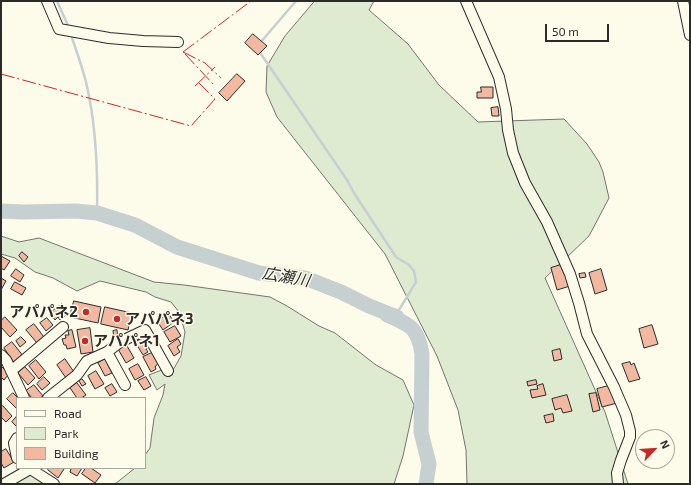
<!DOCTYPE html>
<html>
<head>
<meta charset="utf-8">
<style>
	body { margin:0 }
	#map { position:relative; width:691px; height:485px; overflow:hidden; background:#fdfbea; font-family:"Exo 2",sans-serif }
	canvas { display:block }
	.frame { position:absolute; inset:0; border:2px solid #2b2b2b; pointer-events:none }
	.legend { position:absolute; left:16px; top:397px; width:130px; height:72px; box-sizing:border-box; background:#fdfbea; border:1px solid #a9a89e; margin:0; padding:5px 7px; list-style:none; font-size:12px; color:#2b2b2b }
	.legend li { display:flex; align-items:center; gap:8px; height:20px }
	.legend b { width:20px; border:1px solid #a9a89e }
	.north { position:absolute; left:635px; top:429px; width:40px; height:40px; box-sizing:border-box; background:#fdfbea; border:1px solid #a9a89e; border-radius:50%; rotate:65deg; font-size:11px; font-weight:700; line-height:16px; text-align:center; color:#2b2b2b }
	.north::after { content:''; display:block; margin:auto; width:14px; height:18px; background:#c62828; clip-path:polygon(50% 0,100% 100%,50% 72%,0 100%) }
	.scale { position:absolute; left:545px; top:24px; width:64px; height:18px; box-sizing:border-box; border:2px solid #2b2b2b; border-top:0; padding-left:5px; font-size:12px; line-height:14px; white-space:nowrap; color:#2b2b2b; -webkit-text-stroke:3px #fdfbea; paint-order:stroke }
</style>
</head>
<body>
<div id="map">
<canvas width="691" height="485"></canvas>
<div class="frame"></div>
<ul class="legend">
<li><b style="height:5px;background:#fdfbea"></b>Road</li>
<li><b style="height:11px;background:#deebd1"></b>Park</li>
<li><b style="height:11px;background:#f2b8a0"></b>Building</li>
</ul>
<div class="north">N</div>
<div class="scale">50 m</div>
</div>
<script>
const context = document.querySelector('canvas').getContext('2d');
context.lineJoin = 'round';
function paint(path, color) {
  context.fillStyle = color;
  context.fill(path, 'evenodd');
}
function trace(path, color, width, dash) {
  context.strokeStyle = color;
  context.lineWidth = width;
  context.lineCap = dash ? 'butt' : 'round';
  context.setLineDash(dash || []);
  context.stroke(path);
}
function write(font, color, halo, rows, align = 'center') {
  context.font = font + ' "Exo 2","Noto Sans JP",sans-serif';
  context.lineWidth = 3;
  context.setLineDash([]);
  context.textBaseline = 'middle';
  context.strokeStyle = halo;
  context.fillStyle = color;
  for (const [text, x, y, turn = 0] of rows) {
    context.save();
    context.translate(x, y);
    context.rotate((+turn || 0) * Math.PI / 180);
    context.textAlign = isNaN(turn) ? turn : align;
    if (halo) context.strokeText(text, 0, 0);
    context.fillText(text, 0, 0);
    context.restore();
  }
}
const green = new Path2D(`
	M315,1H374L369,10L408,44L439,85L478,122L564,119L587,144L599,162L603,172L609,198L589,236L545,278L605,412L628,484H467L466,450L458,410L437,356L385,254L277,117L266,92L267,66L285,36Z
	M1,236L19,242L39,238L154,282L184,285L270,297L287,306L319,326L335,333L376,365L403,380L414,405L403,456L394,484H115L135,468H145V455L150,448L154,418L163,395L165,384L157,390L149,375L164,369L169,377L181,356L185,332L179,312L171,302L155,297L146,292L100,281L77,291L53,278L35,272L15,258L1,254Z
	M31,474L48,484H9Z`);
paint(green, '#deebd1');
trace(green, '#74746e', 1);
trace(new Path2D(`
	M57,1L69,28
	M71,35C76,50 82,66 86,82C96,124 98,169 97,213
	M260,43L296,1
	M260,51L261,54L347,180L354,193L396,257L409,265L414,271L416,282L399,310L397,317`), '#c7d0d0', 2.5);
trace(new Path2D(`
	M1,211L23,212L76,211L97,213L135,225L177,247L259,273L305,278L341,292L369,306L397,317
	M387,315C411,325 418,328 422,354L421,432L429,464L426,484`), '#c7d0d0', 15);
const building = new Path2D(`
	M253,34L267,46L258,55L245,43Z
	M237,74L245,81L227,101L219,93Z
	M481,87H493V98H477V92H481Z
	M498,107L499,116H492L491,108Z
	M22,252L28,257L24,262L19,256Z
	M1,256L10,261L4,270L1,268Z
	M564,264L570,286L557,290L551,268Z
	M16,269L24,275L20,282L11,276Z
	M601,269L607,290L595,294L589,273Z
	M585,273L586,277L580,278L579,274Z
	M1,278L6,281L1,290Z
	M15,282L26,288L22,295L11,289Z
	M74,301L101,307L98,323L70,317Z
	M62,304L66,309L63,311L66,315L60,320L58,317L55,320L50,313Z
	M105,307L132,313L128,330L101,324Z
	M169,314L174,322L163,330L157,321Z
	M5,317L17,330L10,337L1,327V321Z
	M47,318L53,325L46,331L40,323Z
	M34,324L44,337L37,343L26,330Z
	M652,325L658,344L644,348L639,329Z
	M175,326L181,336L170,342L164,332Z
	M90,328L93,352L81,354L77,330Z
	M72,330L76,347L67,349L66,345H64L62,339L66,338L65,335H69L68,331Z
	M117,330L118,338H114L113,331Z
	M21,337L26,342L20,347L16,341Z
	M144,338L149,347L146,349L148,352L143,355L135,342Z
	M178,339L181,344L177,347L180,352L174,356L168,346Z
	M12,342L24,357L15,364L4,348Z
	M126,344L134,358L126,363L118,349Z
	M560,349L562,359L554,361L552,351Z
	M154,352L159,362L155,367L156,369L151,372L143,357Z
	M65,359L74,372L66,378L57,365Z
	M105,359L112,373L105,376L98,363Z
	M36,360L46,372L39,379L29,366Z
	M630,362L631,365L634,363L640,379L629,382L622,364Z
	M138,364L144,375L135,380L129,369Z
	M1,366L9,374L4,380L1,377Z
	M25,367L35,378L28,385L18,373Z
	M96,371L104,384L95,389L88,376Z
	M44,377L50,383L42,390L37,384Z
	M146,377L151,386L144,390L138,381Z
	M82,379L86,384L82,386L79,381Z
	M536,380L537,384L528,386L527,382Z
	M77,383L86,395L81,398H77L70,388Z
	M112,384L117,392L110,396L105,388Z
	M543,384L546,395L532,398L530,390L538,389L537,386Z
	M34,385L43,396L40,398H32L26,391Z
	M612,385L617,403L602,407L597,389Z
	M13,393L18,398H17V409L7,399Z
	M596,393L600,410L593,412L589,394Z
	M567,395L572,411L563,413L561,408L555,410L552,399Z
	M3,406L12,416L6,422L1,417V407Z
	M553,414L554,421L546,423L544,416Z
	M17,416V427L12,422Z
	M6,449L14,462L4,468L1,463V452Z
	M49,468H64V469L58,478L48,470Z
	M70,468H82L77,476L70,472L71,469Z
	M86,468H91L101,475L95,483L82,474Z`);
paint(building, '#f2b8a0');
trace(building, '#2b2b2b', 1);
const minor = new Path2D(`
	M47,1L59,29L109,38L143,41L178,42
	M466,1L499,77L506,109L508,130L513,153L525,183L547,222L570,274L579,303L587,334L614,387L626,415L630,431V437L621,460L617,473L618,484
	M683,1L690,35
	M107,352L125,385
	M1,355L6,360L24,398
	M11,371L63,327
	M48,398L77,375L87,361L107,352L120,342L145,330L168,371
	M17,438L14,443L17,458
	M29,468L54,484
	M4,484L30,469`);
trace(minor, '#2b2b2b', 12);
trace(minor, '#fdfbea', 10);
trace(new Path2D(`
	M183,52L251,1
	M183,52L205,63L221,78
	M185,54L214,85
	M1,74L191,126L215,99L199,83
	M195,86L215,67`), '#c62828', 1, [14, 3, 2, 3]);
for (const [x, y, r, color] of [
	[86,312,4,"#c62828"],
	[117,319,4,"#c62828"],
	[85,341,4,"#c62828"]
]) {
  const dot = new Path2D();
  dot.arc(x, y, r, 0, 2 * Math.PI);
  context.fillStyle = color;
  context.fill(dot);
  trace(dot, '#fdfbea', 1.5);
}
write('bold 15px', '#2b2b2b', '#fdfbea', [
	["アパパネ2",78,312,"right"],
	["アパパネ3",125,319],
	["アパパネ1",93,341]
], 'left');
write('italic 16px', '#2b2b2b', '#fdfbea', [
	["広瀬川",286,277,10]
]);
</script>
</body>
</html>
